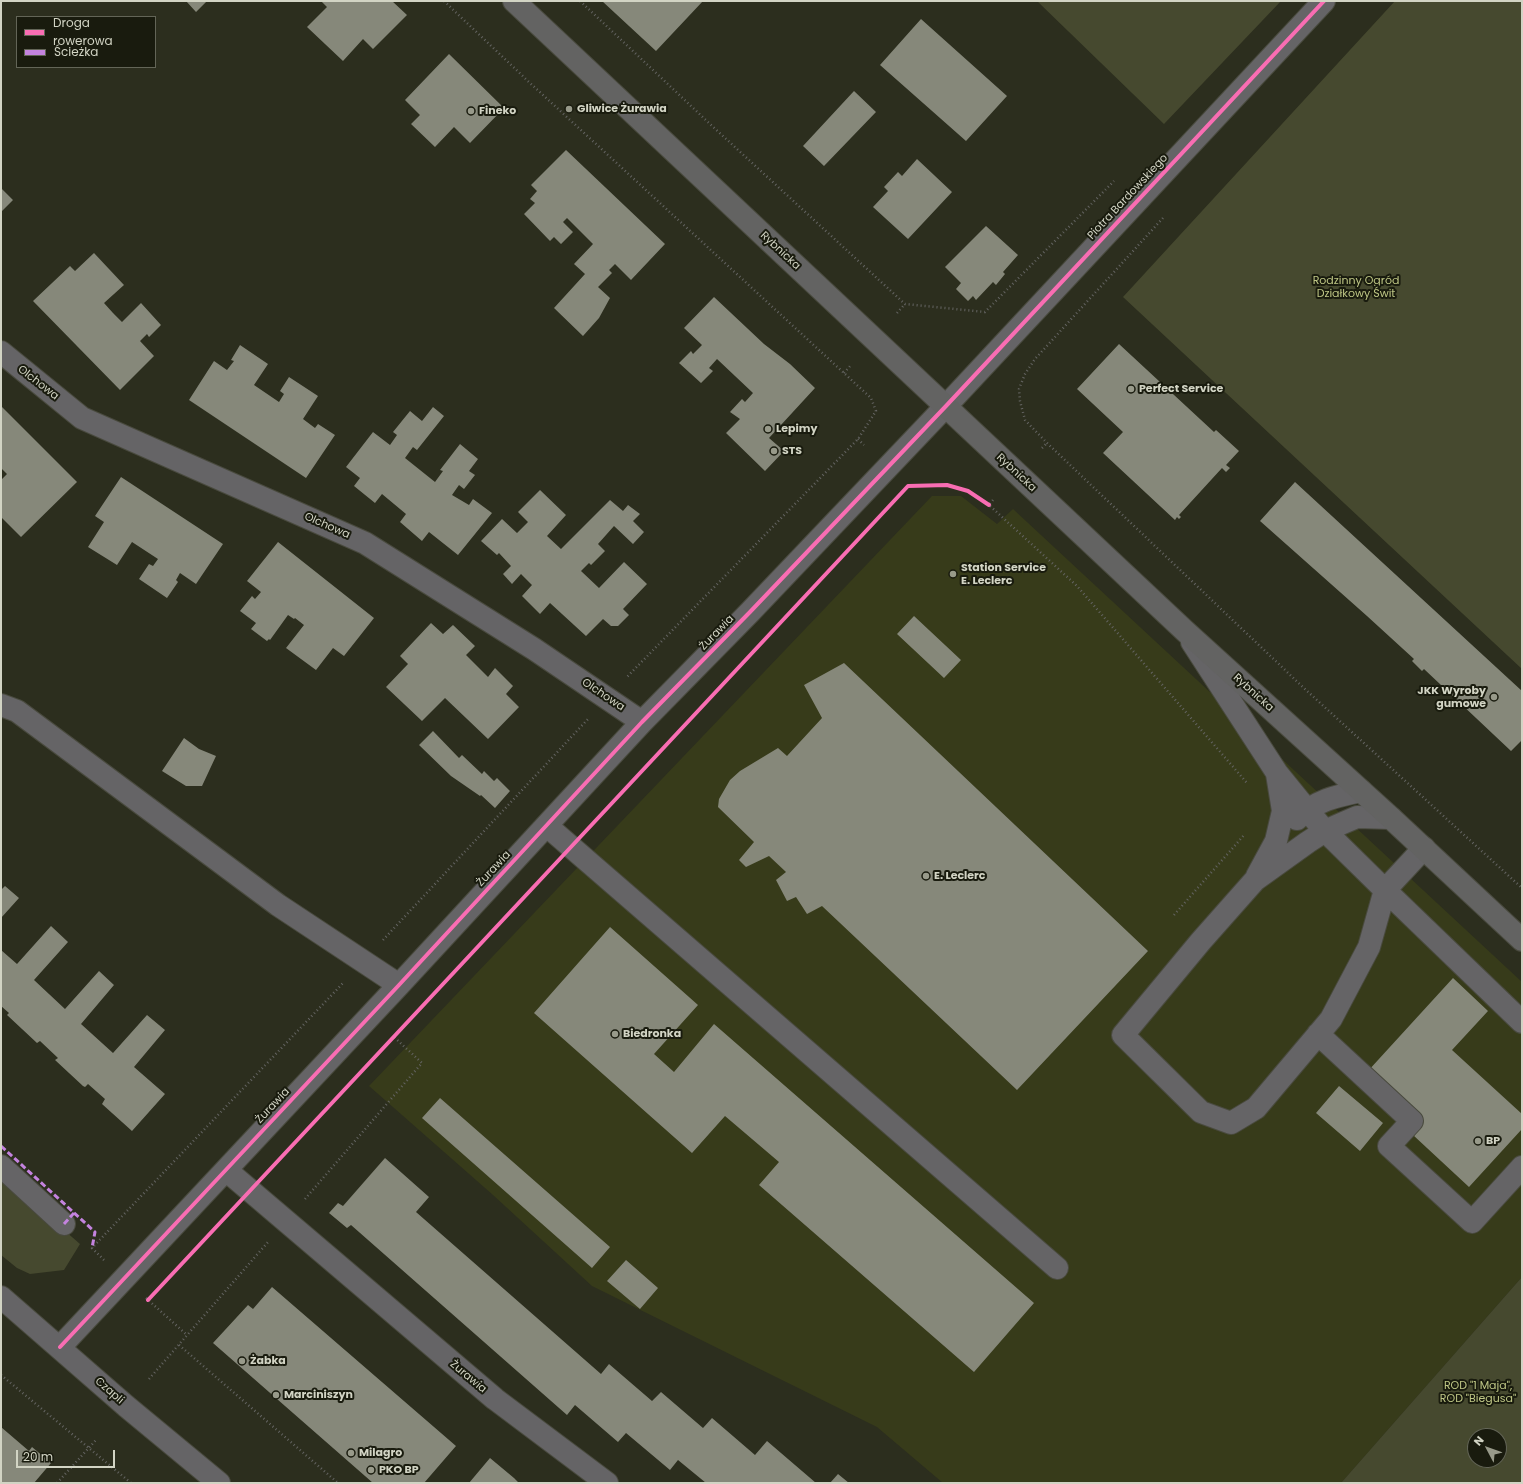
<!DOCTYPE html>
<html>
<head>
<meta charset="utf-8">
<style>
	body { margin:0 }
	#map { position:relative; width:1523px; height:1484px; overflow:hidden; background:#2c2e1e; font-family:Poppins,sans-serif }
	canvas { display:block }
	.frame { position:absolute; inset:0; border:2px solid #d2d4c4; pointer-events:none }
	.legend { position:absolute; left:16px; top:16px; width:140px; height:52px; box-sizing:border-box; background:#191b0e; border:1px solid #636557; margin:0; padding:5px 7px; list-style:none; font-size:12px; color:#d2d4c4 }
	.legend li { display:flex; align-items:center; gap:8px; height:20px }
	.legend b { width:20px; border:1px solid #636557 }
	.north { position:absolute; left:1467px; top:1428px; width:40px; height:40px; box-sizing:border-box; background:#191b0e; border:1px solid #636557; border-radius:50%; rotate:311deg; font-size:11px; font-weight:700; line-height:16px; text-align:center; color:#d2d4c4 }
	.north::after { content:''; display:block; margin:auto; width:14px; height:18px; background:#989a8a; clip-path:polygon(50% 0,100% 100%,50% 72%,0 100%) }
	.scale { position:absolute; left:16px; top:1450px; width:99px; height:18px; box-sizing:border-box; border:2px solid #d2d4c4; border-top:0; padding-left:5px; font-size:12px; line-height:14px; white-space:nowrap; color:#d2d4c4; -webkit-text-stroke:3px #191b0e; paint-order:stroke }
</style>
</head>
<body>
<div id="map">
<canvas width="1523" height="1484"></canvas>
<div class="frame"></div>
<ul class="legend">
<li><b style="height:5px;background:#f96db3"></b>Droga rowerowa</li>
<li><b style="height:5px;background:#c483df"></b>Ścieżka</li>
</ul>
<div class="north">N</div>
<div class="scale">20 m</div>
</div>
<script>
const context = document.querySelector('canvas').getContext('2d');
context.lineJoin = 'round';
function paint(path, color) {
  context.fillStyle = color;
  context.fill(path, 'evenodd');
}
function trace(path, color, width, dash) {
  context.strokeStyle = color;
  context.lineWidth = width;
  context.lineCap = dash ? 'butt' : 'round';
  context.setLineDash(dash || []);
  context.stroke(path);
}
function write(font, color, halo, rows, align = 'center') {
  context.font = font + ' Poppins,sans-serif';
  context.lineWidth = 4;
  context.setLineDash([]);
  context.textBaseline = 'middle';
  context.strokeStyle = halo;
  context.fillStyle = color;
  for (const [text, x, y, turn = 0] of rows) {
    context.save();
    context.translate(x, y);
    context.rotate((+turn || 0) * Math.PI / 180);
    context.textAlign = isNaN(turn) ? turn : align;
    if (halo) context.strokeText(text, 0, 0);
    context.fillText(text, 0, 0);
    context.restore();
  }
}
paint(new Path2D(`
	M932,496H961L997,524L1013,509L1522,982V1277L1341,1483H943L877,1427L592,1286L493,1195L369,1086Z`), '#373b1a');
paint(new Path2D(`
	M1037,1H1281L1164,124Z
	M1395,1H1522V669L1123,297Z
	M1,1175L80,1244L64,1270L30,1274L17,1268L1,1255Z
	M1522,1277V1483H1341ZM1475,1436H1499V1460H1475Z`), '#46492f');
paint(new Path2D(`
	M186,1H207L196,12Z
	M321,1H392L407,15L373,49L363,39L343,61L307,27L327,7Z
	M602,1H703L656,51Z
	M921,19L1007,96L966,141L880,65Z
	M449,54L504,108L470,143L454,127L435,147L411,124L420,115L405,100Z
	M854,91L876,112L824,166L803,146Z
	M566,150L665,244L631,280L615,264L609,270L612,273L598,287L610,298L599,318L583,336L554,308L585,274L574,264L593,244L567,218L563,222L573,232L561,244L554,237L550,241L524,214L535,203L530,199L537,191L531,185Z
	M917,159L952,192L908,239L873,207L888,191L884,187L898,172L902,176Z
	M1,188L13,200L1,212Z
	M986,226L1018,255L1003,272L1005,274L996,285L993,282L976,300L973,296L968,301L956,289L961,283L945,267Z
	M94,253L124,285L104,303L113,313L122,322L141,303L161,325L149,337L147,334L140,341L154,356L120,390L33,301L70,266L75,271Z
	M714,297L764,344L790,364L815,388L769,438L784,451L765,471L726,433L740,419L730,412L742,399L745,402L753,393L717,359L709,368L713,371L701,383L679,363L691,351L693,354L702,345L684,328Z
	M1119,344L1214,432L1216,430L1239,451L1226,465L1230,468L1226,472L1222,468L1179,515L1181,517L1179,519L1177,517L1175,520L1103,453L1123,432L1077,389Z
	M240,345L268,364L254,385L279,402L284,394L280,391L289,377L318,396L303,419L315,428L318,424L335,435L306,478L189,400L214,361L227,370L234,361L231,360Z
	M1,406L77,482L21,537L1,517V480L7,474L1,468Z
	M433,407L444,416L417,450L413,447L405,458L435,482L443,471L440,470L460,444L478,459L469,471L475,475L464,489L459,485L452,495L469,505L473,499L492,513L458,555L429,532L422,541L400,522L406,514L382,494L375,503L354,486L360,478L346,467L373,432L390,445L397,435L393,432L410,411L422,421Z
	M121,477L223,544L196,584L180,573L176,580L178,582L167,598L139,579L149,564L153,566L158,559L132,542L117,565L88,547L104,522L95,516Z
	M1295,482L1522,691V740L1511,751L1424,669L1422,671L1412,661L1414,659L1367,616L1260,521Z
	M540,490L566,515L547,536L561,549L610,500L623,511L628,505L640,514L633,521L644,532L633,544L614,526L598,544L605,551L591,565L589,563L581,571L599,588L624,562L647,584L623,609L629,615L618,626H611L603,619L586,636L550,603L540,614L522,596L532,585L521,574L512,584L503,574L511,566L499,553L497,555L481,541L502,519L517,533L528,522L518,512Z
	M278,542L374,618L344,656L333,648L316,670L286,648L304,625L295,618L294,619L288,615L270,640L269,639L267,641L251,629L256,623L240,611L252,596L255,599L261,592L247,581Z
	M914,616L961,660L944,678L897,634Z
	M431,623L443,634L453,625L475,646L466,655L488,677L495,668L513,686L506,694L519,707L488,739L445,698L422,721L386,687L408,664L400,656Z
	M844,663L1148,951L1017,1090L822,906L807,914L796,897L787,901L776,880L786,872L769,856L746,867L739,860L754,842L718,807L719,799L730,780L740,771L778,748L787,756L822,718L804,685Z
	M433,731L459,758L462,755L482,774L484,771L494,781L497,778L510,791L495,808L481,795L480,796L451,776L419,745Z
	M184,738L199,749L216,756L202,786H186L162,771Z
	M5,886L19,898L1,918V890Z
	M51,926L68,942L34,980L65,1009L99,971L114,985L81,1024L113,1053L147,1015L165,1030L134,1067L165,1094L132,1131L102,1104L105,1099L88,1084L85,1087L83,1086L55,1060L58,1058L40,1041L37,1043L7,1015L9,1013L1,1006V950L17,964Z
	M610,927L698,1005L654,1054L674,1072L714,1024L1034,1303L974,1372L759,1185L779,1162L725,1116L692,1153L534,1013Z
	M1453,978L1488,1011L1452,1050L1522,1114V1129L1469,1187L1357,1083Z
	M1339,1086L1383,1123L1360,1151L1316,1113Z
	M440,1098L610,1247L592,1268L422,1118Z
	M385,1158L429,1197L416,1212L601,1374L609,1364L652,1401L661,1392L703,1428L712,1418L755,1455L767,1441L816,1483H706L678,1460L670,1470L626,1433L618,1442L575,1405L567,1415L351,1225L347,1228L329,1213L338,1203L343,1206Z
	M626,1260L658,1288L640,1309L607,1281Z
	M272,1287L456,1446L424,1483H373L213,1343L248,1305L253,1309Z
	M1,1427L29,1451L32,1447L51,1463L34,1483H1Z
	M490,1458L514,1478L519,1483H469Z
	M838,1474L849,1483H830Z`), '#86887a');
const minor = new Path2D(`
	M1,352L82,418L365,543L534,649L642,722
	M1192,642L1277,773L1307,810L1325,831L1385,890L1522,1022
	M1,705L17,711L278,905L399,985
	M1391,818L1357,817L1343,823L1325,831L1308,842L1255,880L1201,941L1123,1035L1201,1112L1231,1123L1256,1108L1331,1019L1369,947L1385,890L1424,848
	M1297,819C1316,800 1337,796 1361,791
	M547,826L1057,1268
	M1257,876L1276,841L1283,811L1277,774
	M1318,1034L1412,1121L1389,1146L1472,1222L1522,1167
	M1,1166L64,1224
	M226,1170L495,1399L607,1483
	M1,1297L126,1406L219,1483
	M60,1347L399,985L642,722L750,612L946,406L1324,1`);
const major = new Path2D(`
	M514,1L1185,631L1391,818L1522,940`);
trace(minor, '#494a3e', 24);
trace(major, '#494a3e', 24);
trace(new Path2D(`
	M444,1L530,83L871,398L876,411L858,439L626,678
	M580,1L711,125L905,304L985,312L1114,181
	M1163,218L1035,359L1025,374L1019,389L1020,401L1025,420L1047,443L1306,690L1522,888
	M897,313L905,304
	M844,373L851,365
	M858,439L864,445
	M1042,448L1047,443
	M993,500L989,505L1077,586L1247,783
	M1174,915L1245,834
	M383,940L588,719
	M305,1199L422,1063L394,1037
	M104,1260L92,1248L344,982
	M146,1298L187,1335
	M179,1345L338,1483
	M1,1375L131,1483
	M149,1379L268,1242
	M57,1483L96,1440`), '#656563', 2.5, [1, 3]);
trace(minor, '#656466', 22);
trace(major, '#636362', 22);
trace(new Path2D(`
	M1,1146L95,1232L92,1248
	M64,1224L74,1213`), '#c483df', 3, [6, 3]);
trace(new Path2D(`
	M148,1300L908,486L947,485L968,491L989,505
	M60,1347L399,985L642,722L750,612L946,406L1324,1`), '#f96db3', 4);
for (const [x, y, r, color] of [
	[569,109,4,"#989a8a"],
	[471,111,4,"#989a8a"],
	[1131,389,4,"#989a8a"],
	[768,429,4,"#989a8a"],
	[774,451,4,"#989a8a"],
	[953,574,4,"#989a8a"],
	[1494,697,4,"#989a8a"],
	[926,876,4,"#989a8a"],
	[615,1034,4,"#989a8a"],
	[1478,1141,4,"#989a8a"],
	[242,1361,4,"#989a8a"],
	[276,1395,4,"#989a8a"],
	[351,1453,4,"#989a8a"],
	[371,1470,4,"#989a8a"]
]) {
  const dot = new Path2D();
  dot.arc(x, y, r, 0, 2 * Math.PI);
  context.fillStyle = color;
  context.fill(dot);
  trace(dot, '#191b0e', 1.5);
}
write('bold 11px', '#d2d4c4', '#191b0e', [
	["Gliwice Żurawia",577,109],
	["Fineko",479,111],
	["Perfect Service",1139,389],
	["Lepimy",776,429],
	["STS",782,451],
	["Station Service",961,568],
	["E. Leclerc",961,581],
	["JKK Wyroby",1486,691,"right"],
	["gumowe",1486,704,"right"],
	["E. Leclerc",934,876],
	["Biedronka",623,1034],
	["BP",1486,1141],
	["Żabka",250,1361],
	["Marciniszyn",284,1395],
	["Milagro",359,1453],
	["PKO BP",379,1470]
], 'left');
write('11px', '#d2d4c4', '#191b0e', [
	["Piotra Bardowskiego",1128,197,-47],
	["Rybnicka",780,251,43],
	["Olchowa",38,383,38],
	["Rybnicka",1016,473,43],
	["Olchowa",327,526,24],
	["Żurawia",717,633,-46],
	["Rybnicka",1253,693,42],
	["Olchowa",603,695,34],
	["Żurawia",494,869,-47],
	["Żurawia",273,1106,-47],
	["Żurawia",468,1377,40],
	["Czapli",109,1391,41]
]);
write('11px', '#bec685', '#191b0e', [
	["Rodzinny Ogród",1356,281],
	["Działkowy Świt",1356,294],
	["ROD \"1 Maja\",",1478,1386],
	["ROD \"Biegusa\"",1478,1399]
]);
</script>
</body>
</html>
